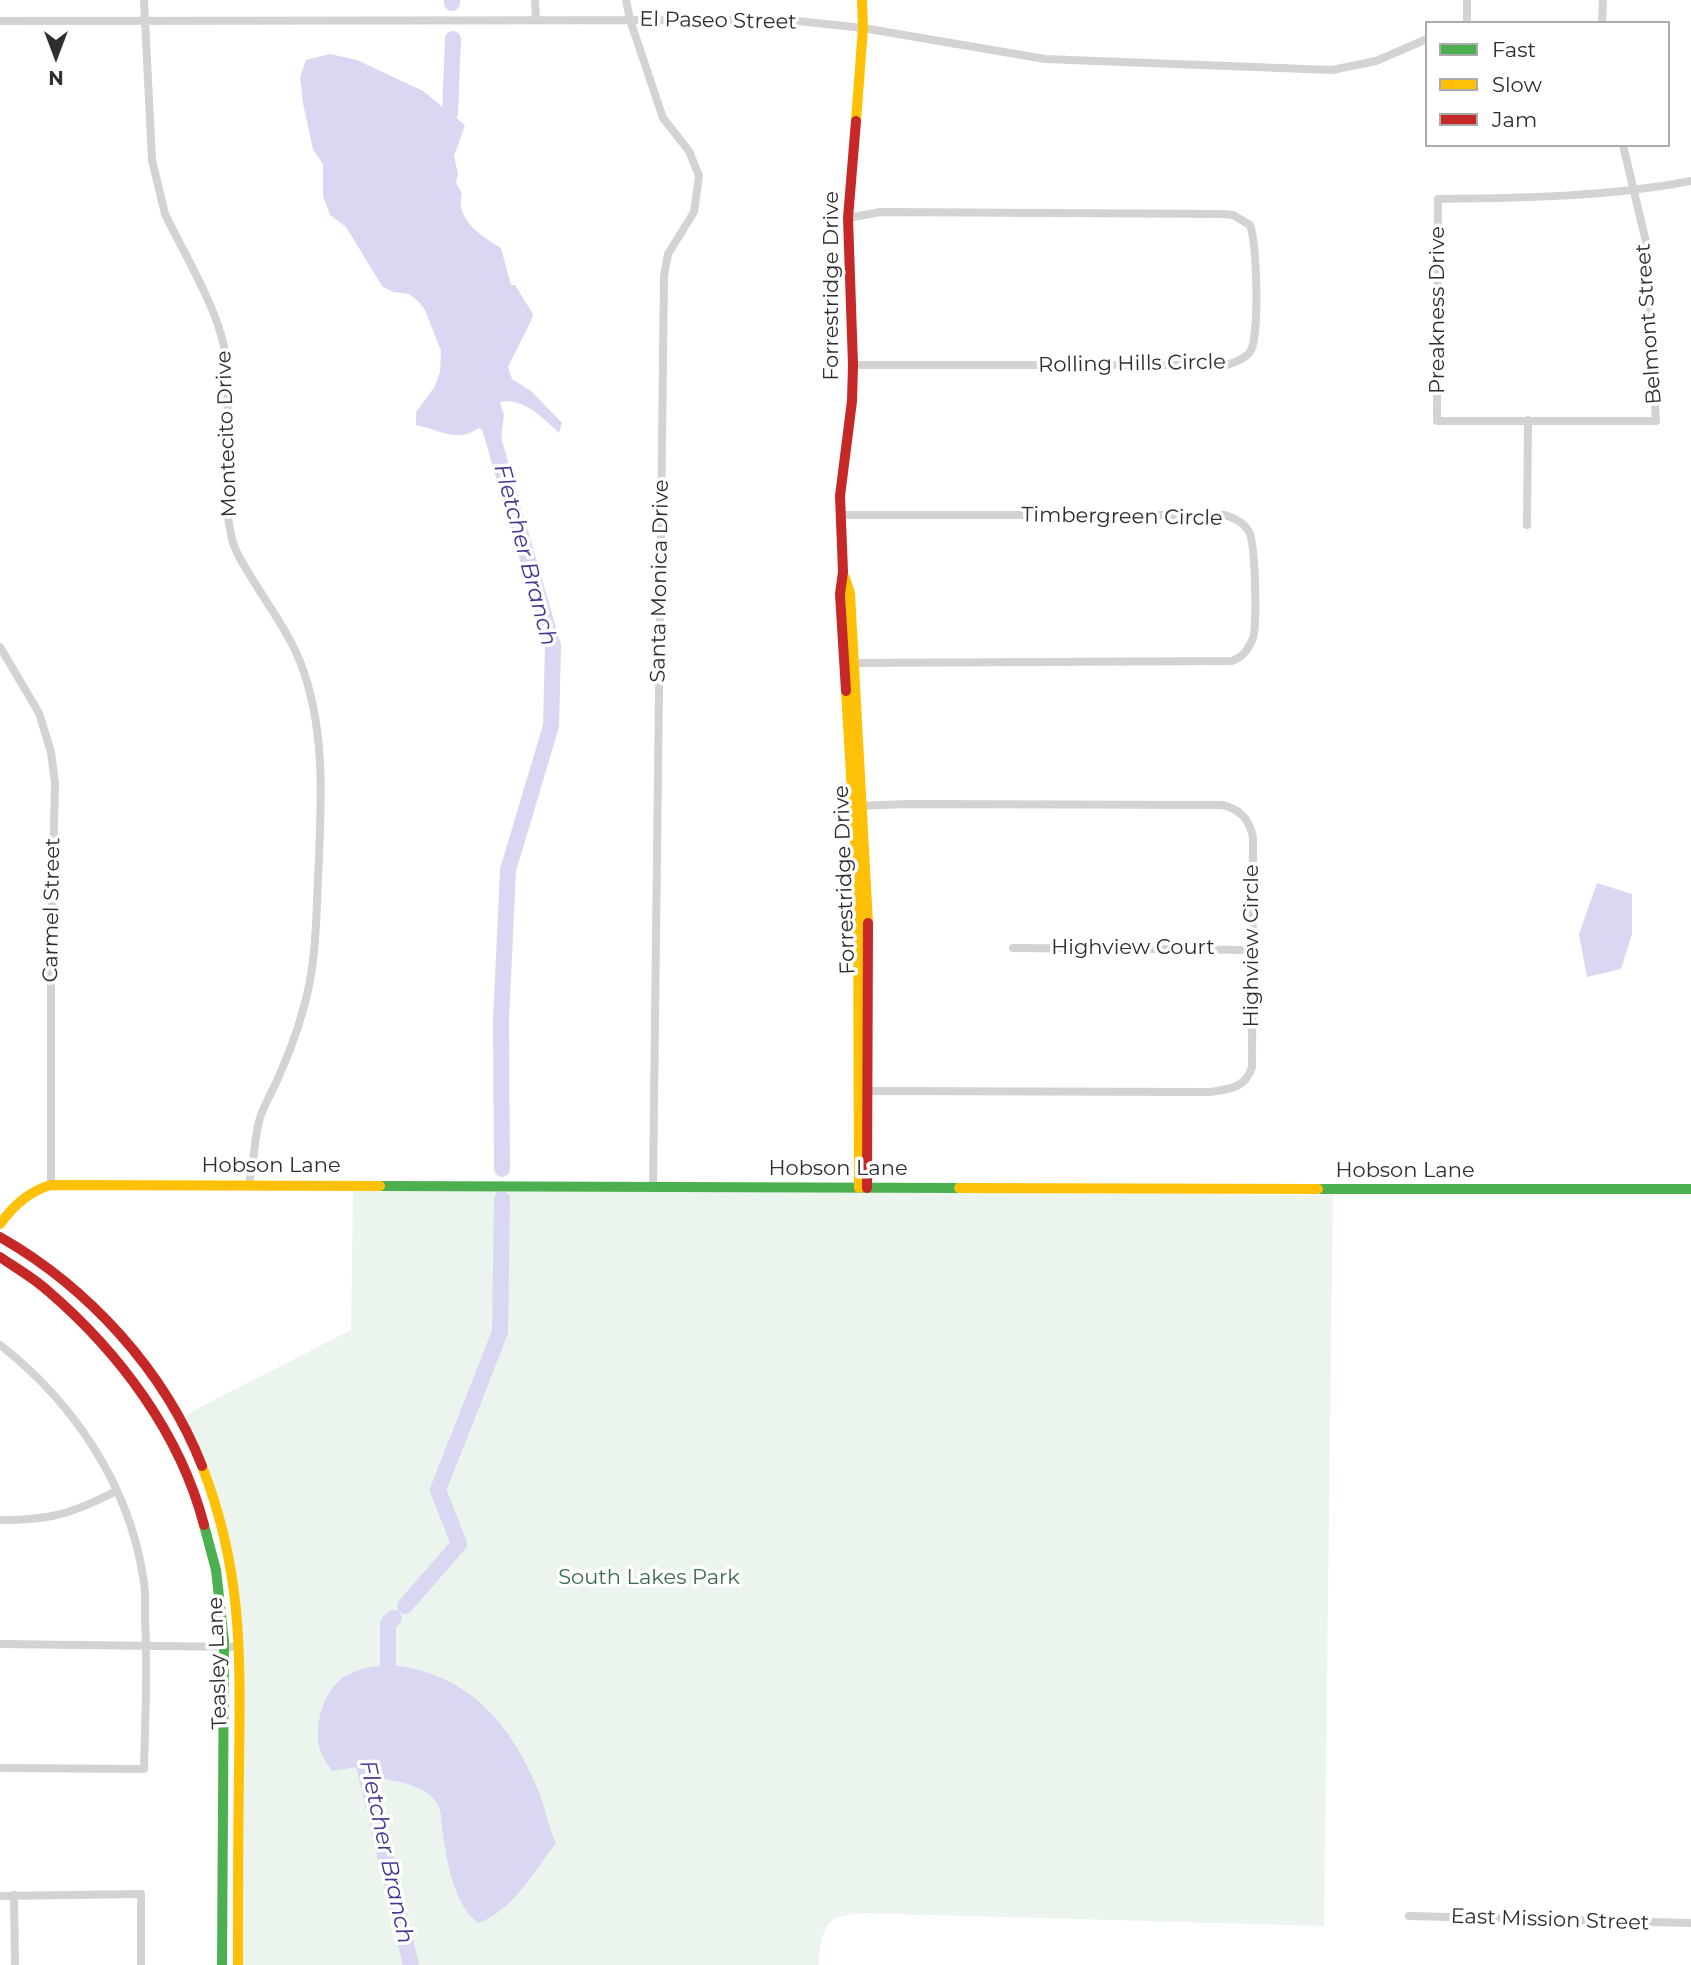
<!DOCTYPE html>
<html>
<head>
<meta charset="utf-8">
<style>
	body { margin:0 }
	#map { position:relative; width:1691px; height:1965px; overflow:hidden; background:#fff; font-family:Montserrat,sans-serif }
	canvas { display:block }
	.legend { position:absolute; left:1425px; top:21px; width:245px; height:126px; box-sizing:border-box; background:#fff; border:2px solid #ababab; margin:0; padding:9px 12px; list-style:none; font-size:21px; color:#2e2e2e }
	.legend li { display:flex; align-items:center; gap:14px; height:35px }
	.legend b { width:35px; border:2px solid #ababab }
	.north { position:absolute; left:21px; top:21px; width:70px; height:70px; -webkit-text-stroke:5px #fff; paint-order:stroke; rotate:180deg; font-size:19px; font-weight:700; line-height:28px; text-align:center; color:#2e2e2e }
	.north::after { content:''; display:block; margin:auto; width:24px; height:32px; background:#2e2e2e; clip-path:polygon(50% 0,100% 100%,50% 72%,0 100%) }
</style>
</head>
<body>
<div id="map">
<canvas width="1691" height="1965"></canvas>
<ul class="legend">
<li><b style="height:9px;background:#4caf50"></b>Fast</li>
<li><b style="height:9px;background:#ffc107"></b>Slow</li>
<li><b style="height:9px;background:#c62828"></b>Jam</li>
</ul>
<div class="north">N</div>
</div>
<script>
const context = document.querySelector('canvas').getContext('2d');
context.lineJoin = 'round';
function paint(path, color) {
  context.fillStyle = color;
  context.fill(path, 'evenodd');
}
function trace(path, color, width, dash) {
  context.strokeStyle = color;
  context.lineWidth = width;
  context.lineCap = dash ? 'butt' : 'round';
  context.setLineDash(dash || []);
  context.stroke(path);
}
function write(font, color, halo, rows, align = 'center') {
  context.font = font + ' Montserrat,sans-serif';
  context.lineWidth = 7;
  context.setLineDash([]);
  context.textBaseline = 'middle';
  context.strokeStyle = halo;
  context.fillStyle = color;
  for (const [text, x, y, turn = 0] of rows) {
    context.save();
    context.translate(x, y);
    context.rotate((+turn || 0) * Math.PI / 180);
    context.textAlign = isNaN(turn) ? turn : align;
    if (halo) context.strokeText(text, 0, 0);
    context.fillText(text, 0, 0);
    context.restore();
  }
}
paint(new Path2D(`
	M353,1189L1333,1195L1324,1926L860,1913C853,1914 843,1915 836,1918C821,1925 819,1950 819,1965H239V1647L230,1559L210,1484L179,1418L351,1330Z`), '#ebf5ed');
paint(new Path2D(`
	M330,54L357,60L423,91L465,125L454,156L458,174L456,182L462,194C454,218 482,237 501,248L511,285H515L533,314L531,321L508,367L512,379L531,391L562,423L559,433C542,417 523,397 500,402L504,415L501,440L479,428C457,443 440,430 416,425V412L434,388L440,372L441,351L425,310L418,301L409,294L393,292L382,286L346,227L330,215L323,196V164L313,150L303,103L300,77L306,60Z
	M1597,883L1632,894V934L1621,969L1587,977L1579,934Z
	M391,1665C468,1673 511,1723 539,1792C546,1809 548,1827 556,1843C534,1871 513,1911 478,1923C454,1904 447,1863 443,1834C441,1826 442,1815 439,1807C431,1788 401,1781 383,1779L377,1764L332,1771C328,1765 324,1759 321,1752C312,1730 323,1690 344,1677C359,1668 374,1666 391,1665Z`), '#dad7f2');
trace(new Path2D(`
	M452,0V3
	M438,130L450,113L453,39
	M486,414L553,646L551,726L508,870L501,1021L502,1169
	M405,1606L459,1544L438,1490L500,1332L502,1199
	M383,1684L388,1669V1623L394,1618
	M365,1746L362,1757L411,1965`), '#dad7f2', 16);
trace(new Path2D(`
	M144,0L152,160L165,214C185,256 221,313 226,359C233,419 218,480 232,539C235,553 244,565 251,577C268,605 289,633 301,664C327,733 321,807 318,879C316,923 316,967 303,1010C296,1036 286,1061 275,1085C270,1096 263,1107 260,1118C253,1141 255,1164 248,1186
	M535,0L536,20
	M626,0L630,20L663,118L689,151L699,176L694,212L668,254L664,276L653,1186
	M0,21L788,20L863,28L1045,59L1332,70L1376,61L1427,39
	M1467,23V0
	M1602,23L1603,0
	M1623,145L1646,242L1656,421H1437L1438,199C1523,198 1607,197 1691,181
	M848,218L880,212L1223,214L1233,215L1250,225C1257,242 1260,338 1250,352C1245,359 1235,362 1227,365H853
	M840,515H1225C1234,518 1243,522 1248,530C1256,540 1257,625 1253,638C1248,650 1244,656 1232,661L848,663
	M1527,525L1528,420
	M0,647L39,713L51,752L55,783L51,951V1185
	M858,806L908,804L1222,805C1240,809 1249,819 1253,837L1252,1067C1245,1089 1229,1089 1209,1092L862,1091
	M1013,948L1253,950
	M0,1345C73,1402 128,1483 143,1576C146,1590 145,1605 145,1619C148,1669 145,1719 144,1769L0,1768
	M0,1520C50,1520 72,1514 116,1491
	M0,1644L239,1647
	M14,1895L15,1965
	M0,1896L141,1894V1965
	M1409,1916L1691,1923`), '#d3d3d3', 8);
trace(new Path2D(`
	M380,1186L959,1188
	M1318,1189H1691
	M204,1525L216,1570L224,1641L222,1965`), '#4caf50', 10);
trace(new Path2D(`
	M856,121L863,28L862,0
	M845,578L850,593L868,923
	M846,691L858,894L859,1188
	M959,1188L1318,1189
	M0,1224C13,1206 29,1191 51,1185L380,1186
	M202,1466C244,1574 240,1659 239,1772C238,1836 238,1901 238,1965`), '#ffc107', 10);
trace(new Path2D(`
	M846,691L840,594L843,572L840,496L852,401L853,365L848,218L856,121
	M867,1188L868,923
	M0,1237C88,1287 165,1371 202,1466
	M0,1257C16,1268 34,1278 48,1291C119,1352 180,1433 204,1525`), '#c62828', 10);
write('21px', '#2e2e2e', '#fff', [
	["El Paseo Street",718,21,1],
	["Forrestridge Drive",832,286,-90],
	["Preakness Drive",1438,310,-90],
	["Belmont Street",1649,324,-94],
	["Rolling Hills Circle",1132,364,-1],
	["Montecito Drive",227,434,-92],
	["Timbergreen Circle",1122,517,1],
	["Santa Monica Drive",660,581,-89],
	["Forrestridge Drive",845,880,-92],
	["Carmel Street",52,910,-89],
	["Highview Circle",1252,946,-90],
	["Highview Court",1133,948],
	["Hobson Lane",271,1166],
	["Hobson Lane",838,1169],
	["Hobson Lane",1405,1171],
	["Teasley Lane",218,1663,-92],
	["East Mission Street",1550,1920,2]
]);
write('21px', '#3a6c46', '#fff', [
	["South Lakes Park",649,1578]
]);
write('italic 23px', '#423894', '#fff', [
	["Fletcher Branch",525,555,75],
	["Fletcher Branch",386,1852,78]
]);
</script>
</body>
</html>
